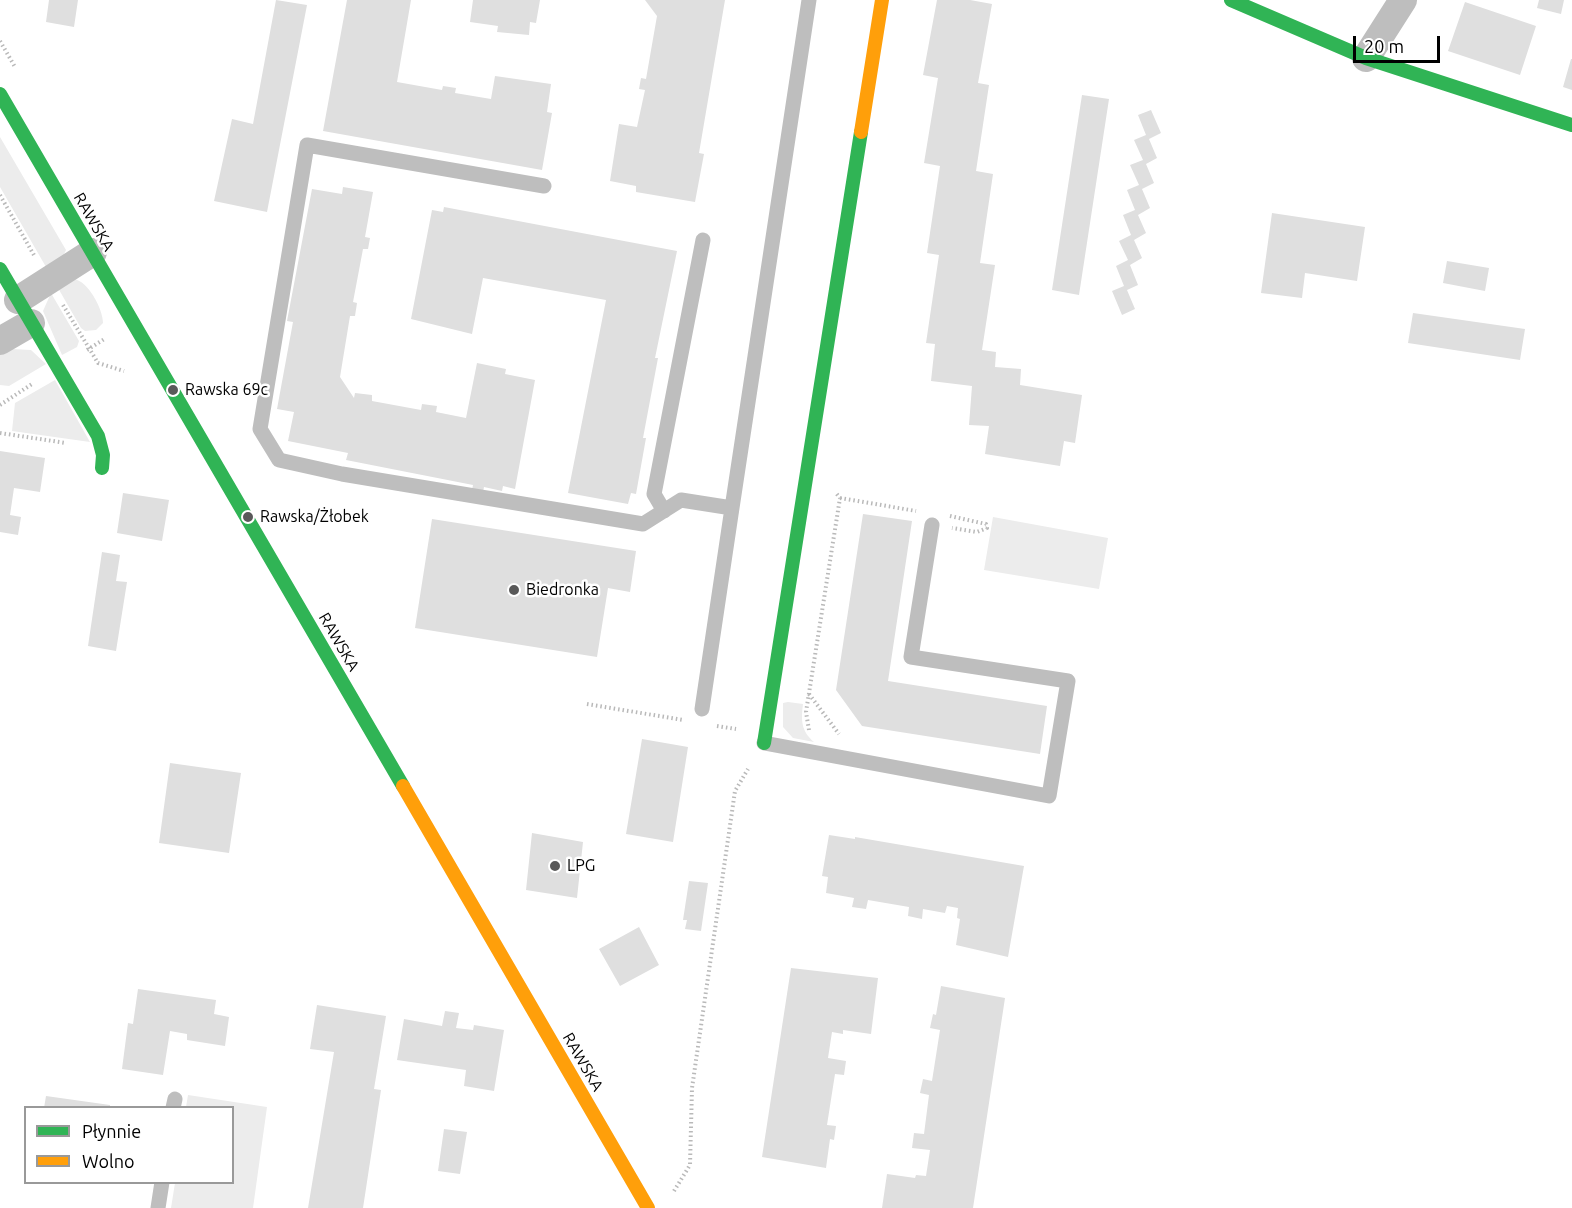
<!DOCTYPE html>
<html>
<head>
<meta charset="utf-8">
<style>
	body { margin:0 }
	#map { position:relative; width:1572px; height:1208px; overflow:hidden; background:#fff; font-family:Ubuntu,sans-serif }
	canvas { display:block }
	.legend { position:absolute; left:24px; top:1106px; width:210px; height:78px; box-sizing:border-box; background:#fff; border:2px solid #999; margin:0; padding:8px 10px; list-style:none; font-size:18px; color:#000 }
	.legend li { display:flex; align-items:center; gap:12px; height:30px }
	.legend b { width:30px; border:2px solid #999 }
	.scale { position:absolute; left:1353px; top:36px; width:87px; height:27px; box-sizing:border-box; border:3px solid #000; border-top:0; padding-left:8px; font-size:18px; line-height:21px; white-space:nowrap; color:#000; -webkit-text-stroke:4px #fff; paint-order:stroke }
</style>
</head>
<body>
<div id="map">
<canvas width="1572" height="1208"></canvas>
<ul class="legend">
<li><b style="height:8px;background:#30b455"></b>Płynnie</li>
<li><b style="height:8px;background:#ff9f0a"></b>Wolno</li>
</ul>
<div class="scale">20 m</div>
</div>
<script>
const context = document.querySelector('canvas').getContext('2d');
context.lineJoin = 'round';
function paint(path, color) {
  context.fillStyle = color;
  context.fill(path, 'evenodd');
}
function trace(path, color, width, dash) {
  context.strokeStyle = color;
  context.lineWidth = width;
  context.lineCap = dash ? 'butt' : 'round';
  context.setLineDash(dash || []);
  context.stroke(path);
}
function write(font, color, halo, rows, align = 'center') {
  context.font = font + ' Ubuntu,sans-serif';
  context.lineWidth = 5;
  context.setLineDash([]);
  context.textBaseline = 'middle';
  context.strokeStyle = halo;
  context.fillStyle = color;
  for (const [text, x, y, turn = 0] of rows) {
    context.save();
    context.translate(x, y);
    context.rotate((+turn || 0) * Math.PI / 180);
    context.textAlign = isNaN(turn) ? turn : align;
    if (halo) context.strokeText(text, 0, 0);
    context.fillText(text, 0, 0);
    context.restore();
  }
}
paint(new Path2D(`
	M0,137L66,250L63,256L46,267L0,187Z
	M74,279C88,281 103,309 103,323L96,330L85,331L81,328L58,288Z
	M51,293L79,341L77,347L62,355L43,311Z
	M12,349L31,350L46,364L9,386L0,385V354Z
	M55,380L90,442L12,431L15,403Z
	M993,517L1108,538L1099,589L984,570Z
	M788,702L803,704C801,720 801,731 814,742L793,738L783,727V703Z
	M188,1095L267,1107L253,1208H171L175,1183L232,1182V1108L186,1107Z`), '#ececec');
paint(new Path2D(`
	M49,0H78L74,27L46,22Z
	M276,0L307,5L267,212L214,201L232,119L253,124Z
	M347,0H411L397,82L442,90L443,86L456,88L455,93L491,99L495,76L551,84L547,112L552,113L542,170L323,131Z
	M473,0H540L536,23L530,22L529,35L497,32L498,26L470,22Z
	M645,0H725L699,153L704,154L695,202L636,192V186L610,181L619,124L637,127L645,90L639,89L641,78L646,79L657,16Z
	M937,0H970L992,4L978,83L989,85L976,171L993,174L980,263L995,265L982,350L996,352L995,367L1021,369L1020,385L1082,395L1075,443L1064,441L1060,466L985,454L989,426L969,425L972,386L931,381L935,344L926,343L939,255L927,253L940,166L924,163L938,78L923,75Z
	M1539,0H1564L1561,14L1537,8Z
	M1465,2L1536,26L1520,75L1448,51Z
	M1571,59H1572V90L1563,87Z
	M1082,95L1109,99L1079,295L1052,290Z
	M1151,110L1161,133L1149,139L1157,158L1146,164L1154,183L1142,189L1150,208L1138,215L1146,233L1134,240L1142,258L1130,265L1138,285L1127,290L1135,309L1122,315L1112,291L1124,286L1116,266L1128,260L1119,241L1131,235L1123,215L1135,210L1127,190L1139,185L1130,165L1143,160L1134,140L1146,135L1138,115Z
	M343,187L373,192L365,237L370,238L368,249H363L353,302L357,303L355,316H350L340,377L354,398L355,393L372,395V401L421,410L422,404L437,406L436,412L466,418L477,363L506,369L505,374L535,380L515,489L503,486L502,491L484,487L483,492L472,490L473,485L346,460L348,453L288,441L294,412L277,409L293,322L287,321L312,189L342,194Z
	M444,207L677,251L655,358H658L643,438H646L636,494L631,493L628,504L568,493L606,300L483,278L472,334L411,319L432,210L443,212Z
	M1272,213L1365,227L1357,281L1305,273L1302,298L1261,293Z
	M1447,261L1489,268L1485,291L1443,283Z
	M1413,313L1525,329L1520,360L1408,343Z
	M0,451L45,458L40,492L14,488L10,515L21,517L18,535L0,532Z
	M123,493L169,500L162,541L117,533Z
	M863,514L912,521L888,681L1047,706L1040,754L862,726L836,690Z
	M432,519L636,551L630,592L608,588L597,657L415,628Z
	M102,552L120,555L116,581L127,582L116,651L88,646Z
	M642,739L688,747L673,842L626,834Z
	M170,763L241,773L229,853L159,843Z
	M532,833L583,842L577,898L526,890Z
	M829,835L855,839V837L1024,866L1008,957L956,945L960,919L957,918L958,908L947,906L945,913L923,909L922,919L908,916L909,907L868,900L866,909L852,907L854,898L826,893L828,877L822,876Z
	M689,881L708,883L701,931L685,929L687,920H683Z
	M639,927L659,965L620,986L599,949Z
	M791,968L878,978L871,1034L843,1030V1034L832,1032L828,1058L846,1061L844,1075L835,1074L827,1125L836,1126L834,1140L830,1139L826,1168L762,1157Z
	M941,986L1005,998L973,1208H882L887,1174L915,1178L916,1175L926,1176L930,1150L912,1148L914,1133L924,1134L929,1095L920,1093L923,1079L932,1081L940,1030L930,1028L933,1014L936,1015Z
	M138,989L216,1000L214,1014L229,1017L225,1046L187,1040V1034L170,1031L163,1075L122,1069L128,1023L133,1024Z
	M317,1005L386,1016L374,1089L381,1090L363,1208H308L334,1052L310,1049Z
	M445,1011L459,1013L456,1028L473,1030L474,1025L504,1030L494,1091L464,1086L466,1070L397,1060L404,1019L442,1026Z
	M46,1096L110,1105V1108H44Z
	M444,1129L467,1132L460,1174L438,1171Z`), '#dfdfdf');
trace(new Path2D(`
	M0,41L15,67
	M0,195L35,257
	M63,305L98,363L124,371
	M87,350L106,338
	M0,405L32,384
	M0,433L66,443
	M840,498L916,511
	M950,516L986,524L987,528L977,532L952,528
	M809,694L839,734
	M587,704L683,720
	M717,726L736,729
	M809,730L806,712L840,498L836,493
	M674,1191L690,1165L692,1088L735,791L748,769`), '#b9b9b9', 4, [1.5, 3]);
trace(new Path2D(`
	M544,186L307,145L260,429L279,460L342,474L643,524L681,500L732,508L809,0
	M664,511L654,494L703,240
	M702,709L732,508
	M764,743L1049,796L1068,681L911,657L932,525
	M173,1108L175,1099
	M158,1208L162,1182`), '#bebebe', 15);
trace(new Path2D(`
	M1366,58L1403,0
	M18,300L93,252
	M0,341L31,323`), '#bebebe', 28);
trace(new Path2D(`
	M1231,0L1366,58L1572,125
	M0,94L403,786
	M0,269L98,436L103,455L102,468
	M764,743L861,132`), '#30b455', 14);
trace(new Path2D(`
	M861,132L882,0
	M403,786L648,1208`), '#ff9f0a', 14);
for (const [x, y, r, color] of [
	[173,390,6,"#595959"],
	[248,517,6,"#595959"],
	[514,590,6,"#595959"],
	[555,866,6,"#595959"]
]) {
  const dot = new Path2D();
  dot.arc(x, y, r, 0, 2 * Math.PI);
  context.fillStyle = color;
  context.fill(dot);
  trace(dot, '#fff', 2);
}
write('16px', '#000', '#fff', [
	["RAWSKA",94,222,60],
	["RAWSKA",339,642,60],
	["RAWSKA",583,1062,60]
]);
write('16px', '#000', '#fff', [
	["Rawska 69c",185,390],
	["Rawska/Żłobek",260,517],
	["Biedronka",526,590],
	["LPG",567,866]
], 'left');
</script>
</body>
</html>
